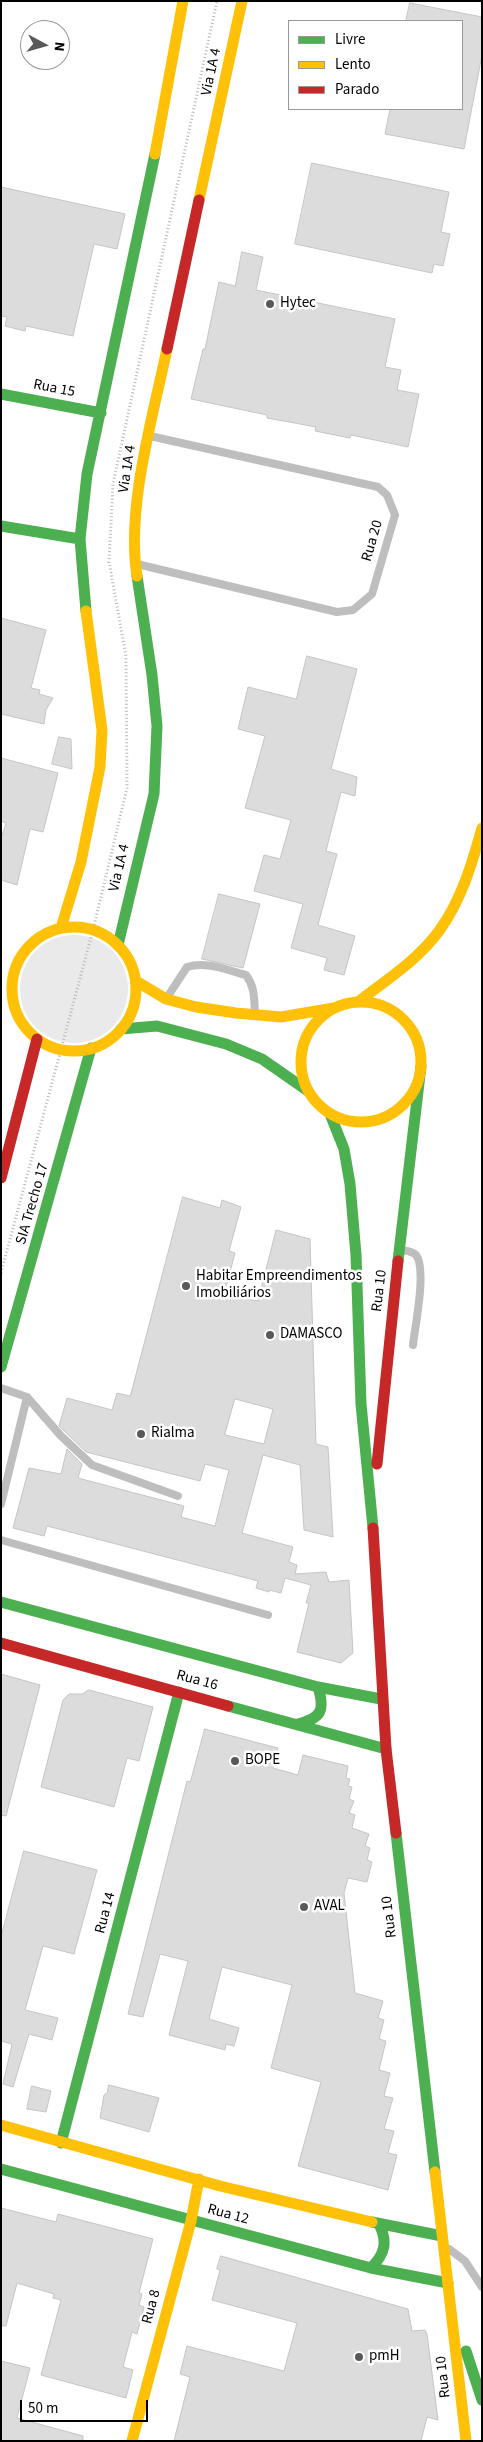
<!DOCTYPE html>
<html>
<head>
<meta charset="utf-8">
<style>
	body { margin:0 }
	#map { position:relative; width:483px; height:2442px; overflow:hidden; background:#fff; font-family:"Source Sans 3",sans-serif }
	canvas { display:block }
	.frame { position:absolute; inset:0; border:2px solid #000; pointer-events:none }
	.legend { position:absolute; left:288px; top:20px; width:175px; height:90px; box-sizing:border-box; background:#fff; border:1px solid #999; margin:0; padding:6px 9px; list-style:none; font-size:15px; color:#000 }
	.legend li { display:flex; align-items:center; gap:10px; height:25px }
	.legend b { width:25px; border:1px solid #999 }
	.north { position:absolute; left:20px; top:20px; width:50px; height:50px; box-sizing:border-box; background:#fff; border:1px solid #999; border-radius:50%; rotate:96deg; font-size:14px; font-weight:700; line-height:20px; text-align:center; color:#000 }
	.north::after { content:''; display:block; margin:auto; width:18px; height:22px; background:#595959; clip-path:polygon(50% 0,100% 100%,50% 72%,0 100%) }
	.scale { position:absolute; left:20px; top:2400px; width:128px; height:22px; box-sizing:border-box; border:2px solid #000; border-top:0; padding-left:6px; font-size:15px; line-height:18px; white-space:nowrap; color:#000; -webkit-text-stroke:4px #fff; paint-order:stroke }
</style>
</head>
<body>
<div id="map">
<canvas width="483" height="2442"></canvas>
<div class="frame"></div>
<ul class="legend">
<li><b style="height:6px;background:#4caf50"></b>Livre</li>
<li><b style="height:6px;background:#ffc107"></b>Lento</li>
<li><b style="height:6px;background:#c62828"></b>Parado</li>
</ul>
<div class="north">N</div>
<div class="scale">50 m</div>
</div>
<script>
const context = document.querySelector('canvas').getContext('2d');
context.lineJoin = 'round';
function paint(path, color) {
  context.fillStyle = color;
  context.fill(path, 'evenodd');
}
function trace(path, color, width, dash) {
  context.strokeStyle = color;
  context.lineWidth = width;
  context.lineCap = dash ? 'butt' : 'round';
  context.setLineDash(dash || []);
  context.stroke(path);
}
function write(font, color, halo, rows, align = 'center') {
  context.font = font + ' "Source Sans 3",sans-serif';
  context.lineWidth = 5;
  context.setLineDash([]);
  context.textBaseline = 'middle';
  context.strokeStyle = halo;
  context.fillStyle = color;
  for (const [text, x, y, turn = 0] of rows) {
    context.save();
    context.translate(x, y);
    context.rotate((+turn || 0) * Math.PI / 180);
    context.textAlign = isNaN(turn) ? turn : align;
    if (halo) context.strokeText(text, 0, 0);
    context.fillText(text, 0, 0);
    context.restore();
  }
}
paint(new Path2D(`
	M20 989a54 54 0 1 1 108 0a54 54 0 1 1-108 0Z`), '#eaeaea');
const building = new Path2D(`
	M410,3L482,17V55L464,149L385,134L390,109H462V21H406Z
	M312,163L449,192L441,232L450,234L443,266L434,264L432,273L295,244Z
	M1,187L125,214L117,249L94,244L73,336L26,326L25,331L5,326L7,317L1,316Z
	M242,252L263,257L256,290L395,319L385,367L401,370L397,390L419,394L408,447L351,435L350,438L315,431L316,427L267,418V415L191,399L203,349H205L219,282L235,286Z
	M1,618L46,630L31,688L40,690L39,694L53,698L46,710L44,724L1,714Z
	M307,656L357,669L331,769L357,777L355,796L341,792L326,851L337,854L318,925L355,936L344,975L324,970L327,958L291,948L303,904L254,891L264,855L280,859L291,820L245,808L265,736L238,729L248,687L296,699Z
	M59,737L71,739L72,769L52,764Z
	M1,758L58,773L43,832L30,829L17,885L1,880V839L6,823L1,821Z
	M219,894L260,904L243,968L202,959Z
	M183,1197L220,1208L222,1200L241,1207L229,1251L235,1253L224,1295L258,1301L276,1230L310,1239L316,1444L328,1447L333,1537L304,1530L300,1465L263,1455L242,1533L293,1547L289,1562L297,1565L295,1574L326,1572L329,1582L349,1580L353,1653L341,1663L297,1652L309,1603H306L311,1585L285,1578L281,1593L269,1590V1592L256,1588L258,1581L47,1526L44,1536L13,1528L29,1468L61,1474L67,1449L82,1464L78,1478L184,1506L181,1517L215,1526L229,1470L205,1464L200,1481L86,1452L59,1426L67,1398L112,1410L117,1393L130,1396ZM235,1399L273,1409L264,1444L225,1435Z
	M1,1674L40,1685L6,1816L1,1815Z
	M89,1690L153,1707L139,1761L127,1758L114,1807L41,1787L63,1700L69,1694H82Z
	M205,1729L278,1748L273,1768L298,1775L303,1755L348,1766L346,1778L350,1779L348,1786L352,1787L349,1799L354,1801L349,1813L355,1815L352,1828L369,1834L365,1846L370,1848L367,1860L372,1862L367,1882L348,1878L344,1893L355,1993L383,2001L378,2018L384,2020L379,2039L386,2041L379,2070L390,2073L384,2096L393,2098L384,2129L394,2131L388,2153L397,2155L388,2190L298,2166L321,2082L271,2068L292,1985L222,1967L209,2019L239,2028L234,2046L226,2044L225,2050L169,2035L188,1961L160,1954L143,2017L128,2014L187,1781L190,1782Z
	M24,1851L97,1870L74,1954L43,1946L25,2010L58,2018L52,2040L29,2034L13,2087L3,2084L12,2044L1,2041V1937Z
	M109,2085L159,2098L149,2132L100,2118L104,2095L107,2093Z
	M32,2086L51,2091L46,2112L27,2109Z
	M1,2208L56,2222L58,2214L153,2239L139,2293L142,2294L139,2305L144,2307L137,2334L132,2332L123,2367L133,2370L126,2398L41,2375L61,2300L53,2298L54,2294L17,2283L6,2326H1Z
	M221,2256L408,2309L412,2331L425,2330L427,2334L438,2420L427,2417L421,2441H174L190,2377L180,2374L187,2346L284,2371L297,2323L212,2300L220,2270L217,2269Z
	M1,2361L30,2368L17,2418L83,2436V2441H1Z`);
paint(building, '#dcdcdc');
trace(building, '#c5c5c5', 1);
trace(new Path2D(`
	M1,1273L93,930L127,788L126,656L109,562L113,484L217,1`), '#b8b8b8', 3, [1, 2.5]);
trace(new Path2D(`
	M137,564L337,612L353,610L372,594L395,515L387,495L378,487L150,436
	M168,996L187,967C206,961 227,970 246,975C255,987 254,998 255,1013
	M402,1250C407,1251 412,1251 416,1255C427,1269 415,1326 413,1345
	M1,1388L27,1397L61,1436L92,1465L178,1496
	M1,1504L27,1397
	M1,1540L268,1615
	M449,2249L465,2261L482,2287`), '#bebebe', 8);
trace(new Path2D(`
	M1,394L101,413
	M1,526L80,539
	M86,611L80,539L87,474L155,154
	M118,945L154,794L157,726L152,675L137,576
	M121,1029L157,1026L226,1044L262,1059L308,1091
	M330,1114L344,1149L350,1184L356,1255L361,1404L373,1528
	M398,1261L421,1066
	M1,1367L91,1048
	M1,1602L318,1687L381,1699
	M228,1706L386,1749
	M298,1724C322,1718 325,1710 318,1687
	M396,1833L435,2172
	M61,2143L179,1692
	M1,2169L371,2268L448,2283
	M372,2222L442,2236
	M371,2268C385,2254 388,2242 379,2224
	M466,2351L482,2400`), '#4caf50', 11);
trace(new Path2D(`
	M155,154L183,1
	M199,200L242,1
	M137,576C126,508 153,416 167,349
	M12 989a62 62 0 1 1 124 0a62 62 0 1 1-124 0Z
	M61,928L81,862L100,767L102,730L86,611
	M136,981L166,999L196,1007L236,1013L281,1017L334,1008
	M358,1002C386,980 418,960 439,931C461,901 472,864 482,828
	M301 1062a60 60 0 1 1 120 0a60 60 0 1 1-120 0Z
	M1,2125L220,2186L372,2222
	M435,2172L466,2441
	M132,2441L191,2221L199,2179`), '#ffc107', 11);
trace(new Path2D(`
	M167,349L199,200
	M1,1178L37,1039
	M377,1464L398,1261
	M373,1528L386,1749L396,1833
	M1,1643L228,1706`), '#c62828', 11);
for (const [x, y, r, color] of [
	[270,304,5,"#595959"],
	[186,1286,5,"#595959"],
	[270,1335,5,"#595959"],
	[141,1434,5,"#595959"],
	[235,1761,5,"#595959"],
	[304,1907,5,"#595959"],
	[359,2357,5,"#595959"]
]) {
  const dot = new Path2D();
  dot.arc(x, y, r, 0, 2 * Math.PI);
  context.fillStyle = color;
  context.fill(dot);
  trace(dot, '#fff', 2);
}
write('15px', '#000', '#fff', [
	["Via 1A 4",212,72,-78],
	["Rua 15",54,389,11],
	["Via 1A 4",128,469,-81],
	["Rua 20",373,541,-74],
	["Via 1A 4",120,868,-77],
	["SIA Trecho 17",33,1204,-74],
	["Rua 10",380,1291,-83],
	["Rua 16",197,1681,15],
	["Rua 14",106,1913,-75],
	["Rua 10",390,1917,-97],
	["Rua 12",228,2215,15],
	["Rua 8",152,2307,-75],
	["Rua 10",444,2377,-96]
]);
write('15px', '#000', '#fff', [
	["Hytec",280,304],
	["Habitar Empreendimentos",196,1277],
	["Imobiliários",196,1294],
	["DAMASCO",280,1335],
	["Rialma",151,1434],
	["BOPE",245,1761],
	["AVAL",314,1907],
	["pmH",369,2357]
], 'left');
</script>
</body>
</html>
